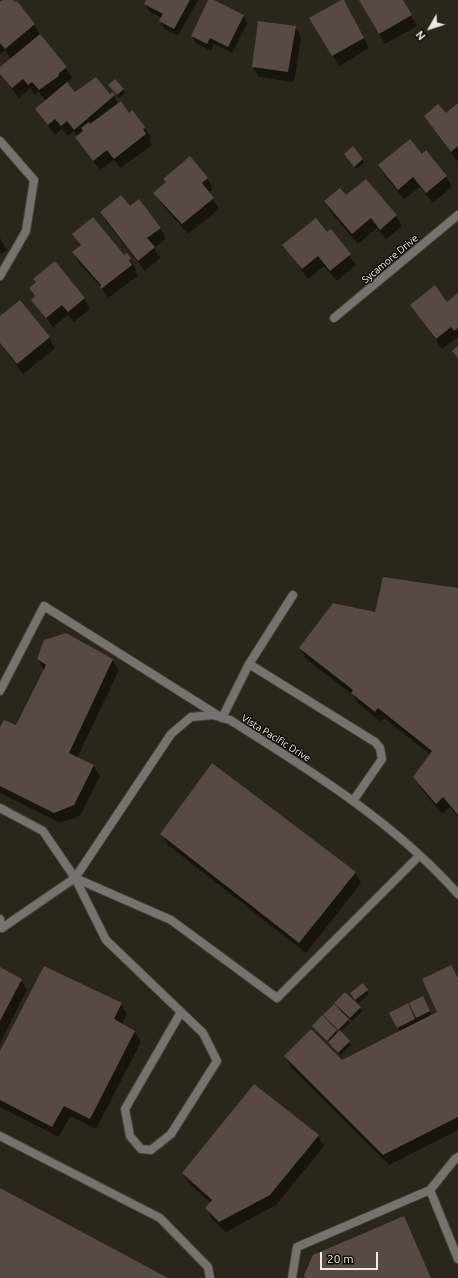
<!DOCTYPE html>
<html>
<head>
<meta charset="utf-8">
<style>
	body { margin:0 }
	#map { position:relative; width:458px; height:1278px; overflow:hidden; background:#2b261b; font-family:Ubuntu,sans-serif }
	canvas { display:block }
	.north { position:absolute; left:410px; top:8px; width:40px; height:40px; -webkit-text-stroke:3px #110f0a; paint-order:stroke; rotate:231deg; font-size:11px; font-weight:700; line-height:16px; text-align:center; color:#efebe4 }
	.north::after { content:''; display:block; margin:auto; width:14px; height:18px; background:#efebe4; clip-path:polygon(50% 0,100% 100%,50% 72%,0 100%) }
	.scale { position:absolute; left:320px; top:1252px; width:58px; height:18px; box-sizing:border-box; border:2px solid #efebe4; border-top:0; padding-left:5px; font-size:12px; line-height:14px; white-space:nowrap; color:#efebe4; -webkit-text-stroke:3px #110f0a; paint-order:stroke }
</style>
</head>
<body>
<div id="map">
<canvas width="458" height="1278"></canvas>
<div class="north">N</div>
<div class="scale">20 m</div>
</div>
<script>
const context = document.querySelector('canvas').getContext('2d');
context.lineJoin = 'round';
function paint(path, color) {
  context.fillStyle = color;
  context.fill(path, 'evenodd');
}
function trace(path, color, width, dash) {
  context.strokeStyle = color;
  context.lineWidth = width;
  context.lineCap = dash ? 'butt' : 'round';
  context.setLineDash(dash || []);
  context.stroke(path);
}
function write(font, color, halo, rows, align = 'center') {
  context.font = font + ' Ubuntu,sans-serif';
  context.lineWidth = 3;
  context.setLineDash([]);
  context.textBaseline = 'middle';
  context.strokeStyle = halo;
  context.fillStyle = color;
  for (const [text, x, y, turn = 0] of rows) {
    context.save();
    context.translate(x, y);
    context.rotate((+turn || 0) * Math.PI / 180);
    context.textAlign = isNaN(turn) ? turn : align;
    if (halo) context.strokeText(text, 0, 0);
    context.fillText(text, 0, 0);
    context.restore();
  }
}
paint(new Path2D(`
	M4,0H12L15,4L17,2L35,25L40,35L66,68L72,78L66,83L75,93L109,96L113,93L119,104L145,128L151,138L149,140L152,145L120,168L114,160L100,170L83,148L74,131L68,136L62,129L55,135L36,109L46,101L39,92L35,95L30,88L19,98L0,73V68L11,59L5,50L0,54V3Z
	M147,0H198L178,36L165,29L160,21L162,18L149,11L145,4Z
	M209,0L243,16L247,23L232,53L214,44L211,51L196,43L192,36Z
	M360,0H402L417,26L385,44Z
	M348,10L369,48L339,66L310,18Z
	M295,27L301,38L294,82L259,77L253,67Z
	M109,86L123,90L125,93L119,98Z
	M458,105V162L425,117L446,115Z
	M353,148L364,163L356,169L347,157Z
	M422,155L446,176L452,187L433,203L420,187L404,199L385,176L379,165Z
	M207,178L213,189L209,193L219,209L188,234L161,203L155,193Z
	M366,180L396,216L402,226L386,239L377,228L358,244L331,212L325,201L346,197Z
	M130,208L160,228L166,239L154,248L160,258L145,271L107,223L101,212Z
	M331,230L356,265L337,281L324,266L308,279L284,245L327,233Z
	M73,234L124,256L126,254L136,269L135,271L138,276L108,298L101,287L79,263L73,252L81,246Z
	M0,238L7,250L0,255Z
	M30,289L84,298L90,309L74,322L68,315L53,327L33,300L35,298Z
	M458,294V337L442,349L411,305L447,303Z
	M0,317L49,337L55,348L23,374L0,343Z
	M458,589V817L450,807L442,814L420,787L414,777L431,755L384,718L381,722L358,703L353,695L306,659L300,648L376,613Z
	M38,659L112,660L119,670L77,758L94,766L100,776L80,816L60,823L0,793V729L17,727L44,671Z
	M162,834L355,872L361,883L306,953L168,845Z
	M0,968L21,980L27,990L0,1043Z
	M458,978V1130L389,1165L291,1067L285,1056L342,1061L400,1032L390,1013L414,1014L410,1003L427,1007L432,1016L439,1012Z
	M362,984L369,994L358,1003L353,997Z
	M336,1003L360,1008L362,1011L352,1021L346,1016L350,1023L340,1032L351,1045L340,1055L313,1026L329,1022L325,1015L340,1010ZM334,1027L340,1032L338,1034Z
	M121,1004L127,1014L122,1024L134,1031L141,1042L96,1129L70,1116L59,1137L0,1107V1053Z
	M318,1136L324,1146L276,1205L226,1232L212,1219L206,1208L211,1203L190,1184L183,1174Z
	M404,1218L431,1278H306Z`), '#0007');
paint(new Path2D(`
	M3,0H13L15,2L17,1L35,24L5,49L0,43V2Z
	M146,0H190L174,29L159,21L163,14L144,4Z
	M208,0H214L244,15L228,47L210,38L207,44L191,36Z
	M341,0H344L364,38L332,56L309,18Z
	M359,0H403L412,15L379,34Z
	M258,21L296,26L288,72L252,67Z
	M40,34L67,67L58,74L59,76L39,90L32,82L28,85L23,79L12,88L0,74V67Z
	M96,77L110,94L113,92L115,95L74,130L67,121L61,126L55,119L48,125L35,109L67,82L75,92Z
	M115,79L124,89L117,95L108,85Z
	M121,101L129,113L132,110L146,128L143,129L146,134L114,159L107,150L93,161L75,137L83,131L81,128L89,122L90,124Z
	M458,103V146L451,152L424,116L438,104L446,113Z
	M410,139L422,154L426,150L447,176L426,193L413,177L398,190L378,165Z
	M353,146L363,159L354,167L344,154Z
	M190,156L208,178L202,183L214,198L182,224L153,193L166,182L163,179Z
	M366,179L397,215L380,230L371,218L352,234L324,201L340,188L346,195Z
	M121,195L130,206L139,199L161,228L147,238L155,247L138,261L100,212Z
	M93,217L124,255L127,253L131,258L129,260L132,265L101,289L100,287L101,285L72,252L81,245L72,234Z
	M316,218L327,232L331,229L351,254L330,271L318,256L302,269L282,245Z
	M55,261L85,298L68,312L62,305L46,318L31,300L35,296L29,288L36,282L33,279Z
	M435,285L447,302L458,293V328L454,331L451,327L436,339L410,305Z
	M20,300L50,337L17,364L0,343V316Z
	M458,346V358L452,351Z
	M383,577L458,588V815L443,797L436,804L413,777L432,751L378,708L375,712L351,693L353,690L299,648L333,603L375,612Z
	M66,633L113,659L69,753L94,765L74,805L54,813L0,786V727L4,720L16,725L46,665L37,659L44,640Z
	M212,763L356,872L299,943L160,834Z
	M451,965L458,978V1117L383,1155L284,1056L311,1029L342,1060L437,1012L422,979Z
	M44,966L122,1003L114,1019L135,1031L90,1119L64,1106L52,1127L0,1100V1051Z
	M0,967L22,979L0,1021Z
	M363,983L368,990L355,1000L350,993Z
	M345,992L361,1007L350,1018L334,1003Z
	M423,996L430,1011L416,1018L409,1003Z
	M408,1003L415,1019L397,1028L389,1013Z
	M334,1004L349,1019L338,1030L323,1015Z
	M322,1015L337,1030L327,1041L312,1026Z
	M340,1030L350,1041L338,1053L328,1042Z
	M254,1084L319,1135L270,1195L219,1222L205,1208L212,1200L182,1173Z
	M0,1188L168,1278H0Z
	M404,1216L431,1278H305L304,1275L313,1255Z`), '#574943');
const service = new Path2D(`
	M0,276L26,231L34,180
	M249,664L293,595
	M0,691L44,606L222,718L249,664L375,742L380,748L382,759L353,801
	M0,808L43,831L75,878L106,940L203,1033L217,1061L171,1134L151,1150L141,1149L130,1136L125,1109L181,1012
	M75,878L171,920L277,998L419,856
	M0,919L2,928
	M2,928L75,878
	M0,1136L160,1218L208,1267L210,1278
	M430,1190L458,1259
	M292,1278L297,1247L430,1190L455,1159L458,1157`);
const minor = new Path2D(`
	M0,141L34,180
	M334,318L458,215
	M75,878L171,734L191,717L213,715L230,720C311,771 394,822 458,894`);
trace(service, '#464237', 10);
trace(minor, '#464237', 10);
trace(service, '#76726d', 8);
trace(minor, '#76726d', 8);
write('10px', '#efebe4', '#110f0a', [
	["Sycamore Drive",390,259,-40],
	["Vista Pacific Drive",276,738,32]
]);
</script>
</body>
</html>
